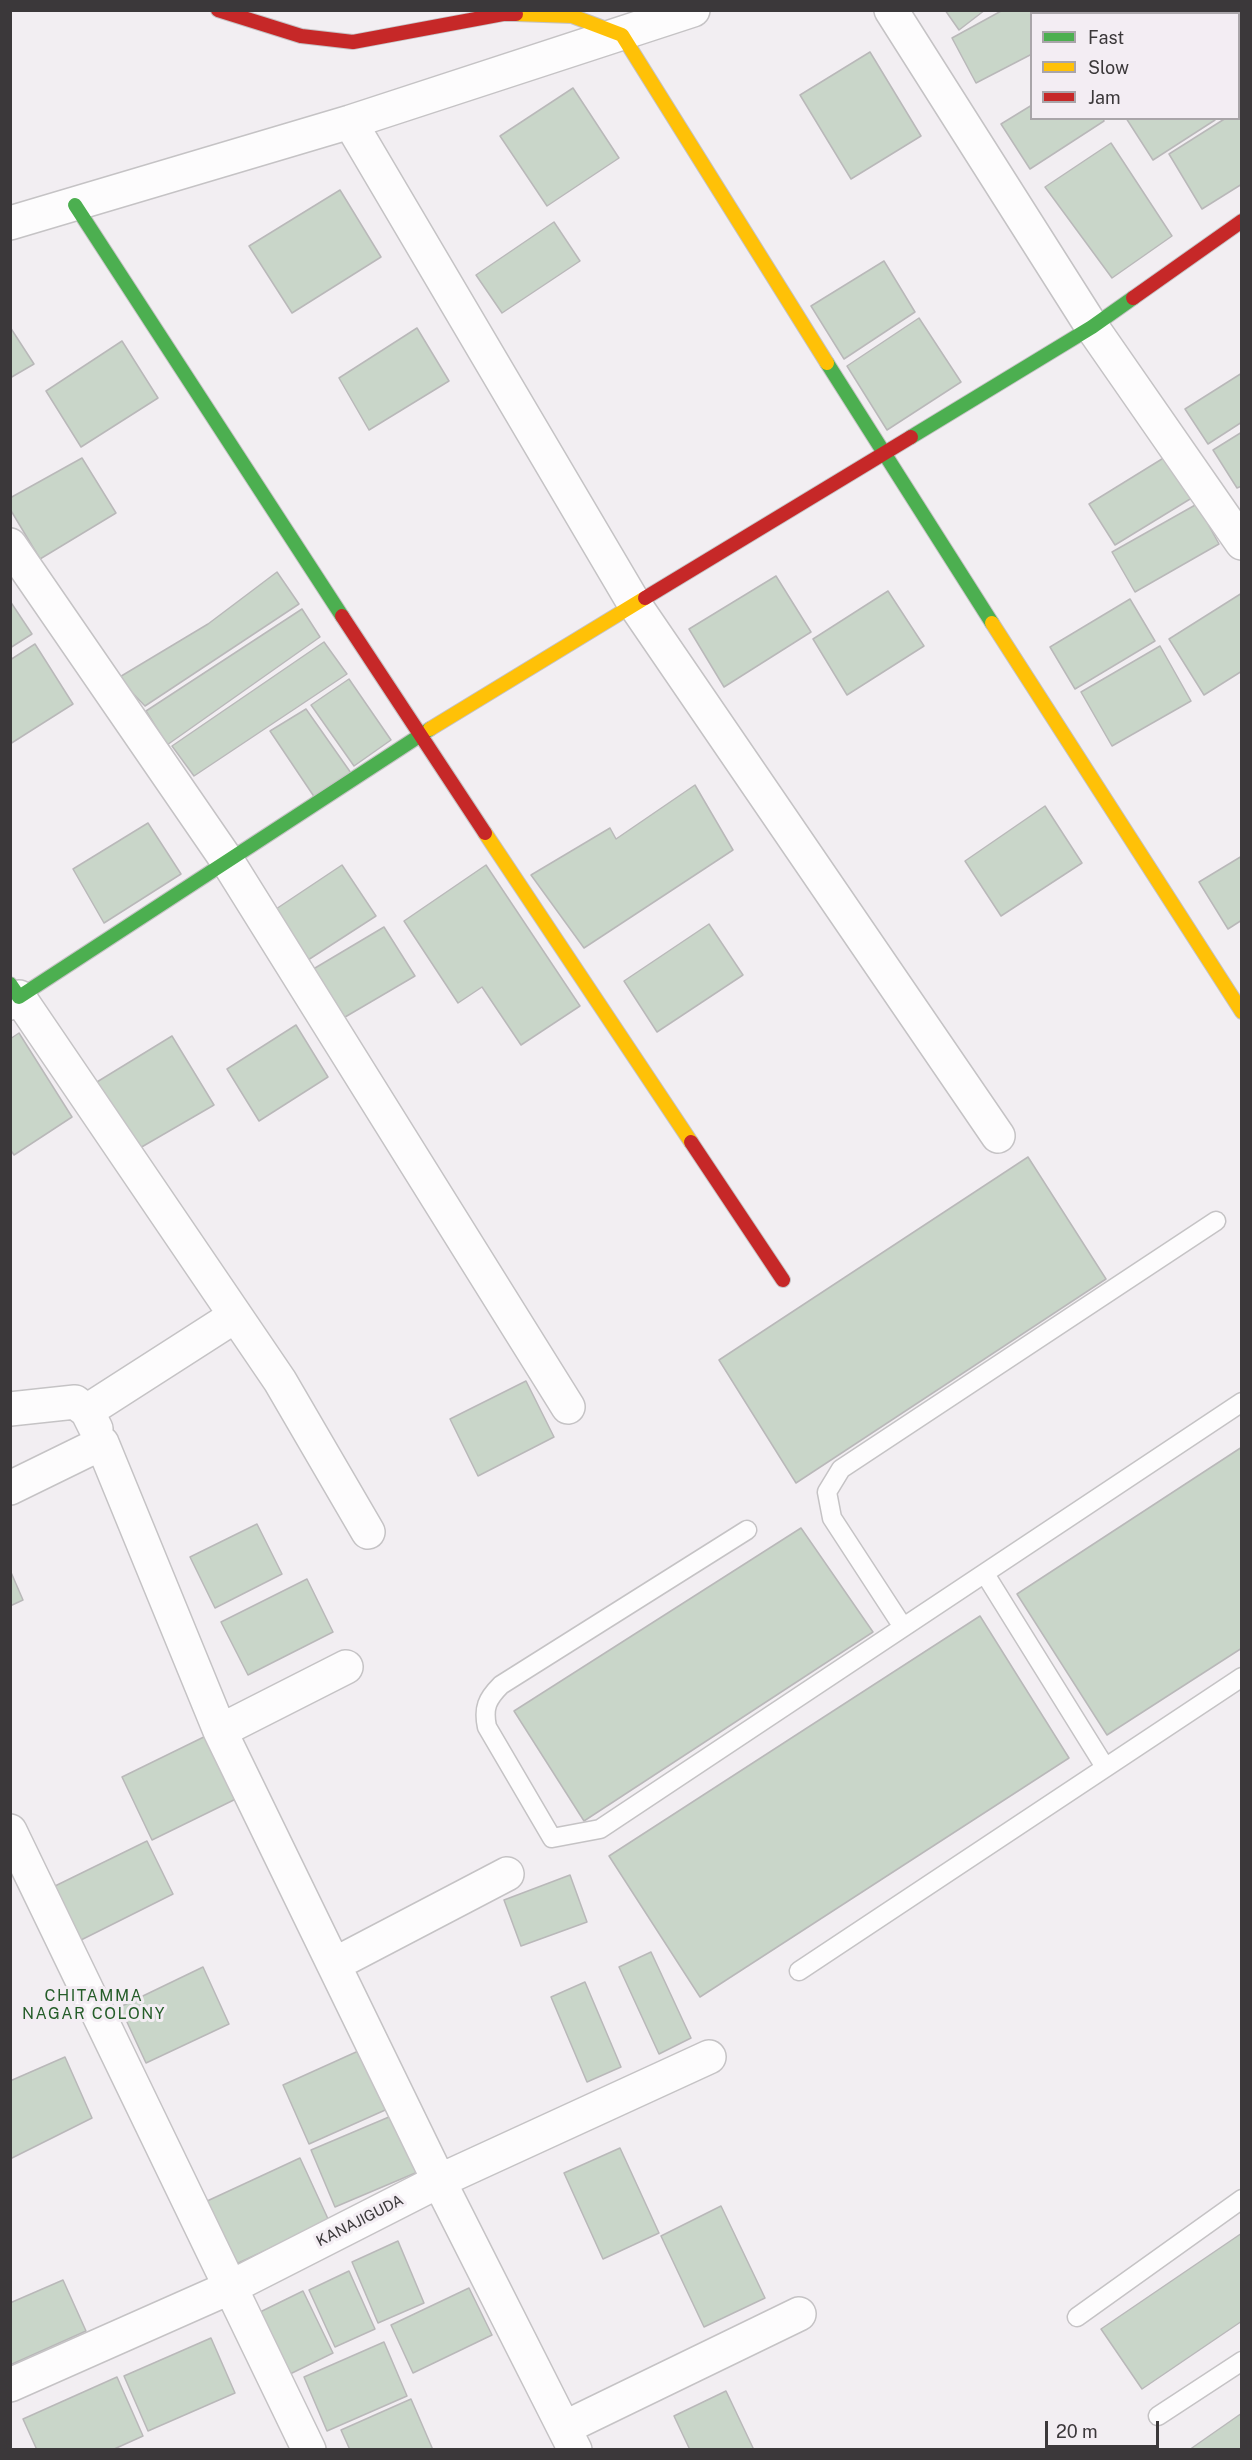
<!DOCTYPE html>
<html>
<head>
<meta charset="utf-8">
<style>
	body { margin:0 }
	#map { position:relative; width:1252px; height:2460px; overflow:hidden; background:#f2eef2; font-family:"Public Sans",sans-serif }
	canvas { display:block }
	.frame { position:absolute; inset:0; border:12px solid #3b383a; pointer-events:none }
	.legend { position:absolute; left:1030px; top:12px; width:210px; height:108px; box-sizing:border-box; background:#f3edf3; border:2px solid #a9a5a9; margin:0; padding:8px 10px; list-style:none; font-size:18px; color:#3b383a }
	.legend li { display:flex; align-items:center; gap:12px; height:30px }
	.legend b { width:30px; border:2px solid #a9a5a9 }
	.scale { position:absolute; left:1045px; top:2421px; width:114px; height:27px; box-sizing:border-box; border:3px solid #3b383a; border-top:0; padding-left:8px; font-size:18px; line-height:21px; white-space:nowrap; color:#3b383a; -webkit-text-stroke:4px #f3edf3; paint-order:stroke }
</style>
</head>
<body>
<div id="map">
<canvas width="1252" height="2460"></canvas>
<div class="frame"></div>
<ul class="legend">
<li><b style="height:8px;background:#4caf50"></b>Fast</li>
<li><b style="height:8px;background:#ffc107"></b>Slow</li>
<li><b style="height:8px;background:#c62828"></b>Jam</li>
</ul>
<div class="scale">20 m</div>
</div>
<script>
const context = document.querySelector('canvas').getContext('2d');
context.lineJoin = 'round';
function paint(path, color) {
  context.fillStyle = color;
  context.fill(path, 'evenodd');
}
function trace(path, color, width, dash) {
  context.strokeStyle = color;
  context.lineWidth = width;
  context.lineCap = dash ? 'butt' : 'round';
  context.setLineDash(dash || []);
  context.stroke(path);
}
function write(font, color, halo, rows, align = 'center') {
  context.font = font + ' "Public Sans",sans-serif';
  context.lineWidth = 6;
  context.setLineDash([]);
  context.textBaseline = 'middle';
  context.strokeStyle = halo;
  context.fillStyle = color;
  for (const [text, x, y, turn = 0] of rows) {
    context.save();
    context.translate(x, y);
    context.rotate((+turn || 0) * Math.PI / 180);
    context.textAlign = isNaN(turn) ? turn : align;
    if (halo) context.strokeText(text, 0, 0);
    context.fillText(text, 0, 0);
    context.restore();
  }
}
const building = new Path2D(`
	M945,10H985L959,30Z
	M1003,10H1058L1059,14H1032V54L976,83L952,38Z
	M870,52L921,136L851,179L800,95Z
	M573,88L619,158L547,206L500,136Z
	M1032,105V118H1103L1104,121L1030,169L1001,124Z
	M1242,109V184L1202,209L1169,154L1226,118H1238V111Z
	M1126,118H1214L1215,120L1153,160Z
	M1111,143L1172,236L1112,278L1045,187Z
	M340,190L381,257L292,313L249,246Z
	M554,222L580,261L502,313L476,275Z
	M884,261L915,312L844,359L811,306Z
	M919,318L961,382L887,430L847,366Z
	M10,327L34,364L10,378Z
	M417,328L449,381L369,430L339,378Z
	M122,341L158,398L81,447L46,391Z
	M1242,373V422L1208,444L1185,409Z
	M1242,432V486L1237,488L1213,450Z
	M1170,454L1195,496L1115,545L1089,504Z
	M82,458L116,513L40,559L10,509V498Z
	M1197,504L1219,544L1135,592L1112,552Z
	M277,572L299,604L145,706L118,678L208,624Z
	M776,576L811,632L724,687L689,629Z
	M888,591L924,646L847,695L813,639Z
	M1242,593V671L1204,695L1169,639Z
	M1130,599L1155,641L1075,689L1050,647Z
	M10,601L32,634L10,648Z
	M302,609L320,637L167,745L146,711Z
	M324,642L347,674L194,776L172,746Z
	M35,644L73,704L10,744V660Z
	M1160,646L1191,701L1112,746L1081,692Z
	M349,679L391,740L354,766L311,705Z
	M306,709L351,773L315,798L270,731Z
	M695,785L733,850L584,948L531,875L610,828L616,839Z
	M1045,806L1082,863L1001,916L965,861Z
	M148,823L181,874L104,923L73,869Z
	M1242,856V920L1228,929L1199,882Z
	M342,865L376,916L308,960L273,911Z
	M486,865L580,1006L521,1045L482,987L458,1003L404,921Z
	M709,924L743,975L657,1032L624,981Z
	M384,927L415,976L340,1020L310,971Z
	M296,1025L328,1077L259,1121L227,1069Z
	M19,1033L72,1117L14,1155L10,1149V1039Z
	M172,1036L214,1105L133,1152L92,1085Z
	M1028,1157L1106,1279L796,1483L719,1360Z
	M526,1381L554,1437L478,1476L450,1419Z
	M1242,1447V1648L1107,1735L1017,1594Z
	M257,1524L282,1574L215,1608L190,1557Z
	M801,1528L873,1632L584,1821L514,1711Z
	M10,1570L23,1600L10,1606Z
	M307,1579L333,1632L248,1675L221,1622Z
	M980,1616L1069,1758L700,1997L609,1856Z
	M214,1732L244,1795L152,1840L122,1777Z
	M147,1841L173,1894L79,1941L53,1887Z
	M570,1875L587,1922L521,1946L504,1900Z
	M651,1952L691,2038L659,2054L619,1967Z
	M203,1967L229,2024L146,2063L120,2007Z
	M585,1982L621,2067L587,2082L551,1997Z
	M365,2048L392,2107L309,2144L283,2085Z
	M65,2057L92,2118L10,2159V2081Z
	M396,2114L420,2171L335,2207L311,2150Z
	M620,2148L659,2233L603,2259L564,2173Z
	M300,2158L329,2221L234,2265L205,2202Z
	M721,2206L765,2298L704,2327L661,2236Z
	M1242,2233V2321L1142,2389L1101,2329Z
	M398,2241L424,2303L378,2323L352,2262Z
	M349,2271L375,2329L335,2347L309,2290Z
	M63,2280L86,2331L10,2365V2303Z
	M469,2288L492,2335L413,2373L391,2325Z
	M303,2291L333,2353L288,2375L258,2313Z
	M211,2338L235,2393L148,2431L124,2376Z
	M384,2342L407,2396L327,2431L304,2377Z
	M117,2377L143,2436L112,2450H37L23,2419Z
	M726,2391L754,2450H690L674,2416Z
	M411,2399L433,2450H350L341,2430Z
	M1242,2413V2450H1189Z`);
paint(building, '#c9d6c9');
trace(building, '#b9b8b9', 1.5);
const lane = new Path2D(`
	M747,1530L501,1685C487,1699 483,1708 487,1727L552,1838L600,1829L1242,1402
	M985,1574L1105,1767
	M903,1627L832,1518L827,1492L841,1469L1216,1221
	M799,1971L1242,1677
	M1077,2317L1242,2199
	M1158,2416L1242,2361`);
const street = new Path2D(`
	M891,10L1092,327L1242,543
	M1223,10L1225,14
	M1238,33L1242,38
	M350,122L635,605L998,1136
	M10,223L350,122L693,10
	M10,545L228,862L568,1407
	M10,1003L19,997L280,1381L368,1532
	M10,1409L75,1402L87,1411L96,1429
	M87,1411L235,1316
	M10,1488L102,1443L220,1731L439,2181L575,2450
	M220,1731L346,1667
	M10,1831L309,2450
	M335,1964L507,1874
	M10,2385L231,2287L439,2181L709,2057
	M564,2428L799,2314`);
const fast = new Path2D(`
	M75,205L342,616
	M827,363L992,623
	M911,437L1092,327L1133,298
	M10,984L19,997L430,729`);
const slow = new Path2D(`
	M516,14L572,16L622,35L827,363
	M992,623L1242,1012
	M430,729L645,598
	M485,833L691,1142`);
const jam = new Path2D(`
	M218,10L301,36L353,42L503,14H516
	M1133,298L1242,221
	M645,598L911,437
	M342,616L485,833
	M691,1142L783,1280`);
trace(lane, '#c5c3c5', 21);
trace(street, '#c5c3c5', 36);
trace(fast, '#c5c3c5', 16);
trace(slow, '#c5c3c5', 16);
trace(jam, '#c5c3c5', 16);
trace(lane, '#fdfcfd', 18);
trace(street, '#fdfcfd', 33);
trace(fast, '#4caf50', 14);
trace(slow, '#ffc107', 14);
trace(jam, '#c62828', 14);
write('15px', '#3b383a', '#f3edf3', [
	["KANAJIGUDA",360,2221,-27]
]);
context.letterSpacing = '1.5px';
write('16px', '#255d29', '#f3edf3', [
	["CHITAMMA",94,1996],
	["NAGAR COLONY",94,2014]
]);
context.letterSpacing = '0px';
</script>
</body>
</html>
